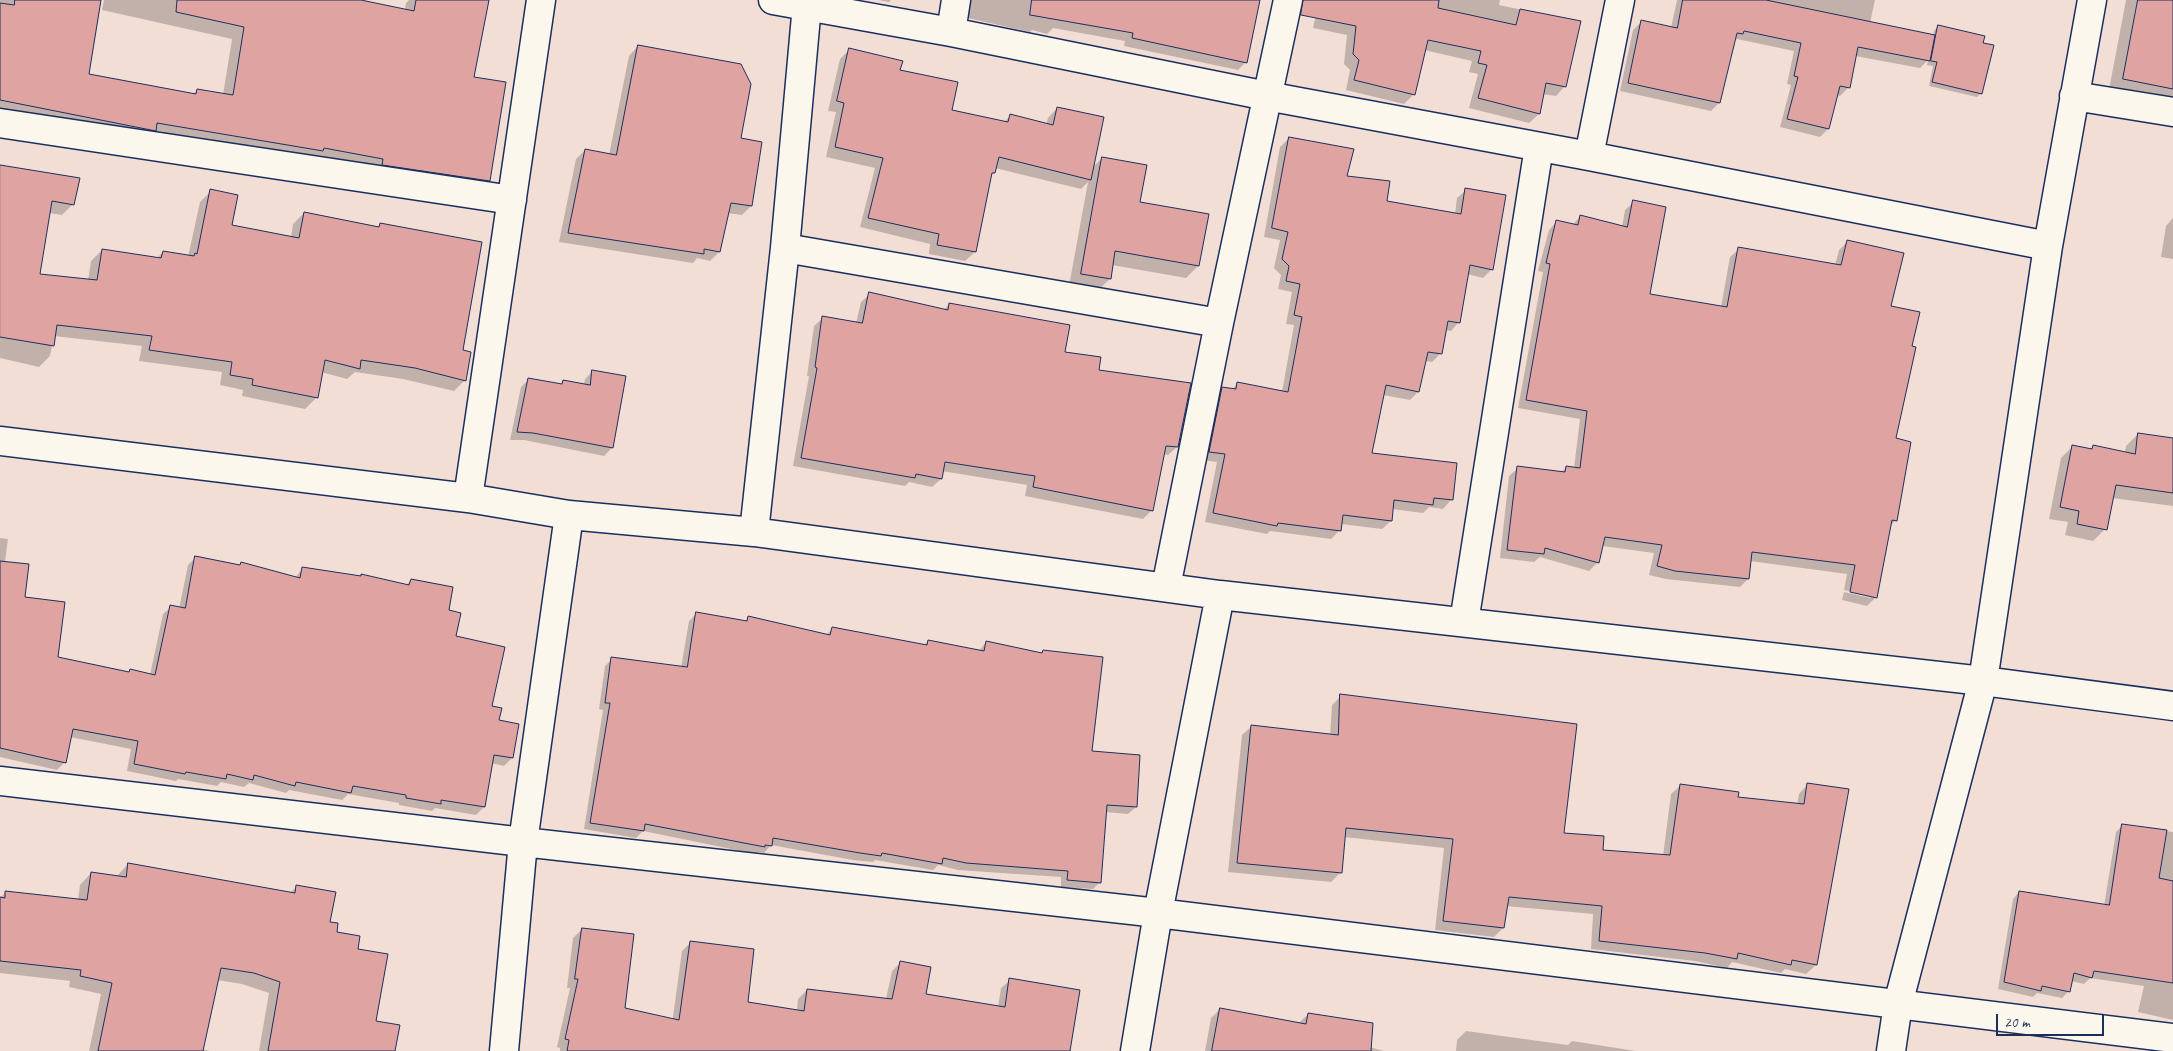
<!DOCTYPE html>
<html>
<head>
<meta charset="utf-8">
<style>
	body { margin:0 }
	#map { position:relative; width:2173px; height:1051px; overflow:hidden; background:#f3ded6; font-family:Caveat,sans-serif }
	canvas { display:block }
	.scale { position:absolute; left:1996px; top:1014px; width:108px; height:22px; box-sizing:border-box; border:2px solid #1b2f5e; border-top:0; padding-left:6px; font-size:15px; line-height:18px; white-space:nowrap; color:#1b2f5e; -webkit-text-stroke:4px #fbf7ec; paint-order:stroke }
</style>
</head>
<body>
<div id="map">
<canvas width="2173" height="1051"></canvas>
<div class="scale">20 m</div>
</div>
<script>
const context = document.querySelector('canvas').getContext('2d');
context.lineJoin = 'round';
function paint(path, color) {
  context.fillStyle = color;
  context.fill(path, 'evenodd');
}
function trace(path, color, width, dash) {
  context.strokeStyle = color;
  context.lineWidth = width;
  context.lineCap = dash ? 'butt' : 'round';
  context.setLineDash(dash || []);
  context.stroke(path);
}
paint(new Path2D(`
	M0,0H20L87,75L193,94L197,90L223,95L232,39L102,10L104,0H354L405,10L406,3L409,0H487L473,78L489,180L476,193L0,115Z
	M878,0H891L889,2Z
	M961,0H1257L1246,62L1238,70L1124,46L1125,41L1053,28L1047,34L1032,30L1030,32L963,17Z
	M1319,0H1500L1499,5L1580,22L1565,86L1556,96L1542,94L1539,114L1529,123L1469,108L1478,74L1469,72L1472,61L1424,50L1414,94L1404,104L1346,90L1350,70L1344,64L1347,35L1313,28Z
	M1677,0H1875L1870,23L1933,36L1934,31L1938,26L1981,93L1977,97L1929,86L1933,66L1927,65L1928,60L1920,68L1855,56L1849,87L1840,96L1836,95L1828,129L1820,137L1780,127L1791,85L1787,84L1794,51L1737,39L1733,42L1719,103L1711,111L1620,91L1633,30L1641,22L1671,28Z
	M2126,0H2173V107L2108,95Z
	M638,46L739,139L751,206L742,215L727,213L719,252L710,261L697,258L693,263L559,242L576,159L585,150L609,155L629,56Z
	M850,49L899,71L951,111L1003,123L1010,116L1046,125L1048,118L1057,108L1092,168L1102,158L1139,203L1198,266L1186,278L1112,265L1110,279L1097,291L1069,286L1088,182L1081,189L995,168L990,177L975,252L965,261L929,254L930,244L860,227L875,168L826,157L836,112L828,111L840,59Z
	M1289,138L1386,202L1455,214L1457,198L1466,190L1492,269L1483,278L1467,274L1459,322L1451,331L1445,330L1441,353L1432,362L1425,361L1418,392L1410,400L1383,395L1370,454L1456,464L1451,500L1443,509L1429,507L1423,513L1392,509L1391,521L1382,529L1341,524L1340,530L1331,539L1270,531L1267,534L1205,522L1217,462L1201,460L1214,397L1222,389L1231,390L1238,383L1282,392L1294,325L1286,324L1292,292L1278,289L1281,275L1274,268L1280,240L1264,237L1280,147Z
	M0,166L73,204L62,215L49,213L39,275L88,280L91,261L102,250L156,259L163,252L188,257L200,202L211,191L231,226L291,238L293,224L304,213L377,228L381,224L461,351L465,380L454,391L403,379L355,372L347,379L321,372L316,398L305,409L242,396L243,390L220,385L222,372L139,361L142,346L54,336L50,356L39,367L0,358Z
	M1634,202L1649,295L1721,307L1730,257L1739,249L1835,265L1839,250L1848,241L1890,307L1910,347L1894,439L1896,520L1889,527L1876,597L1867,606L1842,600L1844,592L1871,598V595L1844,590L1847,574L1750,561L1748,579L1740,587L1666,579L1649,575L1654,553L1602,546L1598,562L1589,571L1540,557L1534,562L1500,558L1509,476L1518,468L1561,472L1567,467L1574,468L1580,419L1518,408L1543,272L1538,271L1549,230L1557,221L1572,225L1581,216L1622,227L1625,210Z
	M2173,218V259L2161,257L2166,226Z
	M870,294L943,311L949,304L1064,353L1098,371L1177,447L1168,455L1163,454L1152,510L1143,519L1025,496L1027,485L942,471L941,479L932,487L909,482L905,486L793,466L809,376H807L814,326L823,318L856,323L861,302Z
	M593,371L612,448L604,456L524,440H510L521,387L529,379L560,385L564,381L584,385L585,379Z
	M2138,434L2173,439V506L2112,498L2105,529L2093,541L2065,535L2068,522L2049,519L2061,458L2073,446L2090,449L2093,447L2125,453L2126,446Z
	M0,538L8,539L5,562L57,658L128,673L130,670L150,675L163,614L171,607L179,609L188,565L196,557L239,566L241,564L295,578L303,568L406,585L411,580L448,611L455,637L498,721L518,725L512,758L504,766L491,763L484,807L476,815L435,808L432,811L399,805V803L348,794L342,800L289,790L286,793L249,783L244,787L221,782L217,786L178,779L176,781L127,771L131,749L70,737L65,762L57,770L0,757Z
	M696,614L744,622L748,618L825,636L832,629L923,646L928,641L979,651L986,642L1040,654L1043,651L1090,752L1136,807L1128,814L1105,812L1100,882L1093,889L1061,887V877L958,870L938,865L933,870L875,860L873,862L853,860L771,845L764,853L758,852L756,854L643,831L636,838L584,829L603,710L599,709L605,666L612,659L681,668L689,621Z
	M1341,696L1563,834L1601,851L1663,856L1671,794L1681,785L1736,799L1797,805L1799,794L1808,784L1816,965L1806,974L1785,969L1781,973L1732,962L1727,968L1695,961L1591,949L1593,914L1506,906L1503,928L1494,937L1435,930L1444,848L1344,837L1340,873L1331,882L1228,872L1242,735L1252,726L1330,736L1332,705Z
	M2123,825L2173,832V1020L2138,1012L2144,986L2090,978L2084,984L2071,981L2069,991L2062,998L2037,993L2033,997L1998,989L2013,899L2019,892L2104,906L2116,832Z
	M128,864L290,893L297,886L335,933L356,950L374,1022L393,1051H259L269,993L242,984L217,980L202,1049L210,1051H89L101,994L69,987L70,981L0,973V898L6,892L78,900L80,885L91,873L117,876Z
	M582,929L615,1051H560V1048L557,1047L570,988H567L573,938Z
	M691,942L746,1003L797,1011L798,999L807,990L886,999L892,971L901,962L924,995L998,1007L1001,988L1010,980L1069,1051H673L669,1046L682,951Z
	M1220,1009L1299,1023L1308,1014L1369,1047L1384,1051H1205L1211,1018Z
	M1466,1031L1568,1045L1572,1041L1636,1051H1456L1457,1040Z`), '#0003');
const building = new Path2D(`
	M15,0H101L89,74L196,94L197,89L233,95L244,27L176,12L177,0H361L414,11L416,0H489L474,77L506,82L490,181L382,165L383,159L324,148L323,151L157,123L156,131L0,100V3L14,5Z
	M1032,0H1260L1247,63L1132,38L1133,33L1030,15Z
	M1303,0H1439L1438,8L1516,25L1520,9L1581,21L1566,87L1546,83L1540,114L1478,98L1487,65L1478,63L1481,51L1428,40L1415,95L1354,80L1359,60L1353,54L1356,26L1301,15Z
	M1683,0H1766L1935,35L1930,61L1858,47L1850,88L1840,86L1829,129L1787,119L1798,77L1794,76L1801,43L1744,31L1743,34L1737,33L1720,103L1628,83L1641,20L1677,28Z
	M2138,0H2173V89L2123,79Z
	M1938,25L1985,36L1983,43L1994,45L1982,94L1932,82L1937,62L1931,61Z
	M638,45L741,64L751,84L741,138L762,142L752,206L731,203L720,252L704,249V254L568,233L585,149L616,155Z
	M849,48L903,61L900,70L958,82L952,110L1008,122L1010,114L1053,125L1057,107L1104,117L1091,180L999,157L995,173H992L976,252L937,245L939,234L868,218L883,158L835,147L844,103L837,101Z
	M1289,137L1354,149L1347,176L1390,181L1387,201L1461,214L1465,188L1506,195L1493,270L1470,265L1460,323L1448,321L1442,354L1428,352L1419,392L1386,385L1372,453L1457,463L1453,500L1434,498L1433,505L1394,500L1392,521L1343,515L1341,531L1278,523L1277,526L1213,513L1225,454L1209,452L1222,387L1236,389L1237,382L1288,392L1302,317L1294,315L1300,284L1286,281L1289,266L1282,259L1288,232L1272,228Z
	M1102,157L1147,165L1140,202L1209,214L1199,266L1115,251L1111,279L1081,274Z
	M0,165L80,178L74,205L52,201L40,274L97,280L102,249L161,258L163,251L194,256L195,253L197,254L210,189L238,195L232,225L299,238L304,212L379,227L380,223L482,242L463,350L471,352L466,381L415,368L361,360L360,369L325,360L318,398L252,385L253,379L230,375L232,362L149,350L152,336L57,325L54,346L0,337Z
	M1633,200L1666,207L1650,294L1727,307L1738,247L1841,265L1847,240L1904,253L1891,306L1920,312L1912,346L1916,347L1896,438L1911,442L1897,521L1892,520L1877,598L1850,592L1855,565L1752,552L1749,579L1675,571L1657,566L1662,545L1605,537L1599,563L1545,548L1544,554L1507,550L1517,466L1565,472L1566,466L1580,468L1587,411L1526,400L1550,264L1546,263L1556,220L1578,225L1580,215L1627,227Z
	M869,292L948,310L949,303L1070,325L1065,352L1101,357L1099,370L1191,383L1178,447L1166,446L1153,511L1033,487L1035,476L945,462L942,479L916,474L915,478L801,458L817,368L815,367L822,316L862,323Z
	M592,370L626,376L613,448L533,433L517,432L528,378L562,384L563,380L590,385Z
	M2138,433L2173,438V493L2116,485L2107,530L2077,524L2079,511L2060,507L2072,445L2092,449L2093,445L2135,454Z
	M195,556L240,565L241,562L300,578L302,567L361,576V574L409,585L411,579L453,587L449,610L461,613L456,636L505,647L492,706L502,708L499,720L519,724L513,758L494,755L485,807L441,800V804L406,798V795L353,786L351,793L296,782L295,786L254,775L253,780L227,774L226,779L186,772L185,774L134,764L138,741L73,729L66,763L0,748V561L29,564L25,597L65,602L58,657L129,672L130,669L155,675L170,605L185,608Z
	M696,612L747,621L748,616L830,635L832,627L927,645L928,640L984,651L986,641L1042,653L1043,650L1103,657L1092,751L1140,755L1137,807L1107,805L1101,883L1067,880L1068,871L966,863L943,858L942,864L882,853L881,856L860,853L773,838L772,846L765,845V847L645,824L644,831L590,823L610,703H605L611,657L687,667Z
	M1340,694L1577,724L1564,833L1604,836L1603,850L1670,855L1680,784L1739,792L1738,797L1804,804L1807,783L1849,789L1817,965L1792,960L1791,965L1738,953L1737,959L1705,953L1599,941L1602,906L1509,897L1504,928L1443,921L1453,839L1346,828L1342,873L1237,863L1251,725L1338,735Z
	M2122,824L2167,830L2159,878L2173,881V983L2094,971L2092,978L2074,973L2070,992L2042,986L2041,991L2004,982L2019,891L2109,905Z
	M128,863L295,893L296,885L336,892L330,922L338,923L337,932L360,936L358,949L388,954L376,1021L400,1025L395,1051H268L280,982L254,973L221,968L203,1051H98L112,983L80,976L81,970L0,961V897L5,898V891L87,900L91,872L126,877Z
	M582,928L634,934L625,1008L679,1020L690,941L754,949L748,1002L804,1011L807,989L892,999L900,961L931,967L926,994L1005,1007L1009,978L1080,990L1070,1051H567L569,1040L565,1039L578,979H575Z
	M1220,1008L1306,1024L1308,1013L1373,1023L1371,1051H1212Z`);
paint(building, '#dfa4a2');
trace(building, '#1b2f5e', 1);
const minor = new Path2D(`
	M773,0L951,32L1267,96L1589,156L2048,246
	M951,32L956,0
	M2074,96L2173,112
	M0,123L512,200
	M1589,156L1620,0
	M785,248L1219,323
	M0,441L468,498L569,515L754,532L1220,595L1983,681L2173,706
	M468,498L541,0
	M754,532L785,248L807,5
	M1166,587L1219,323L1288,0
	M1464,622L1539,147
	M0,781L523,842L1158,913L2173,1038
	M504,1051L523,842L569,515
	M1135,1051L1158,913L1220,595
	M1891,1051L1898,1004L1983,681L2048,246L2092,0`);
trace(minor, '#1b2f5e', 31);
trace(minor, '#fbf7ec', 28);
</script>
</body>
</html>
